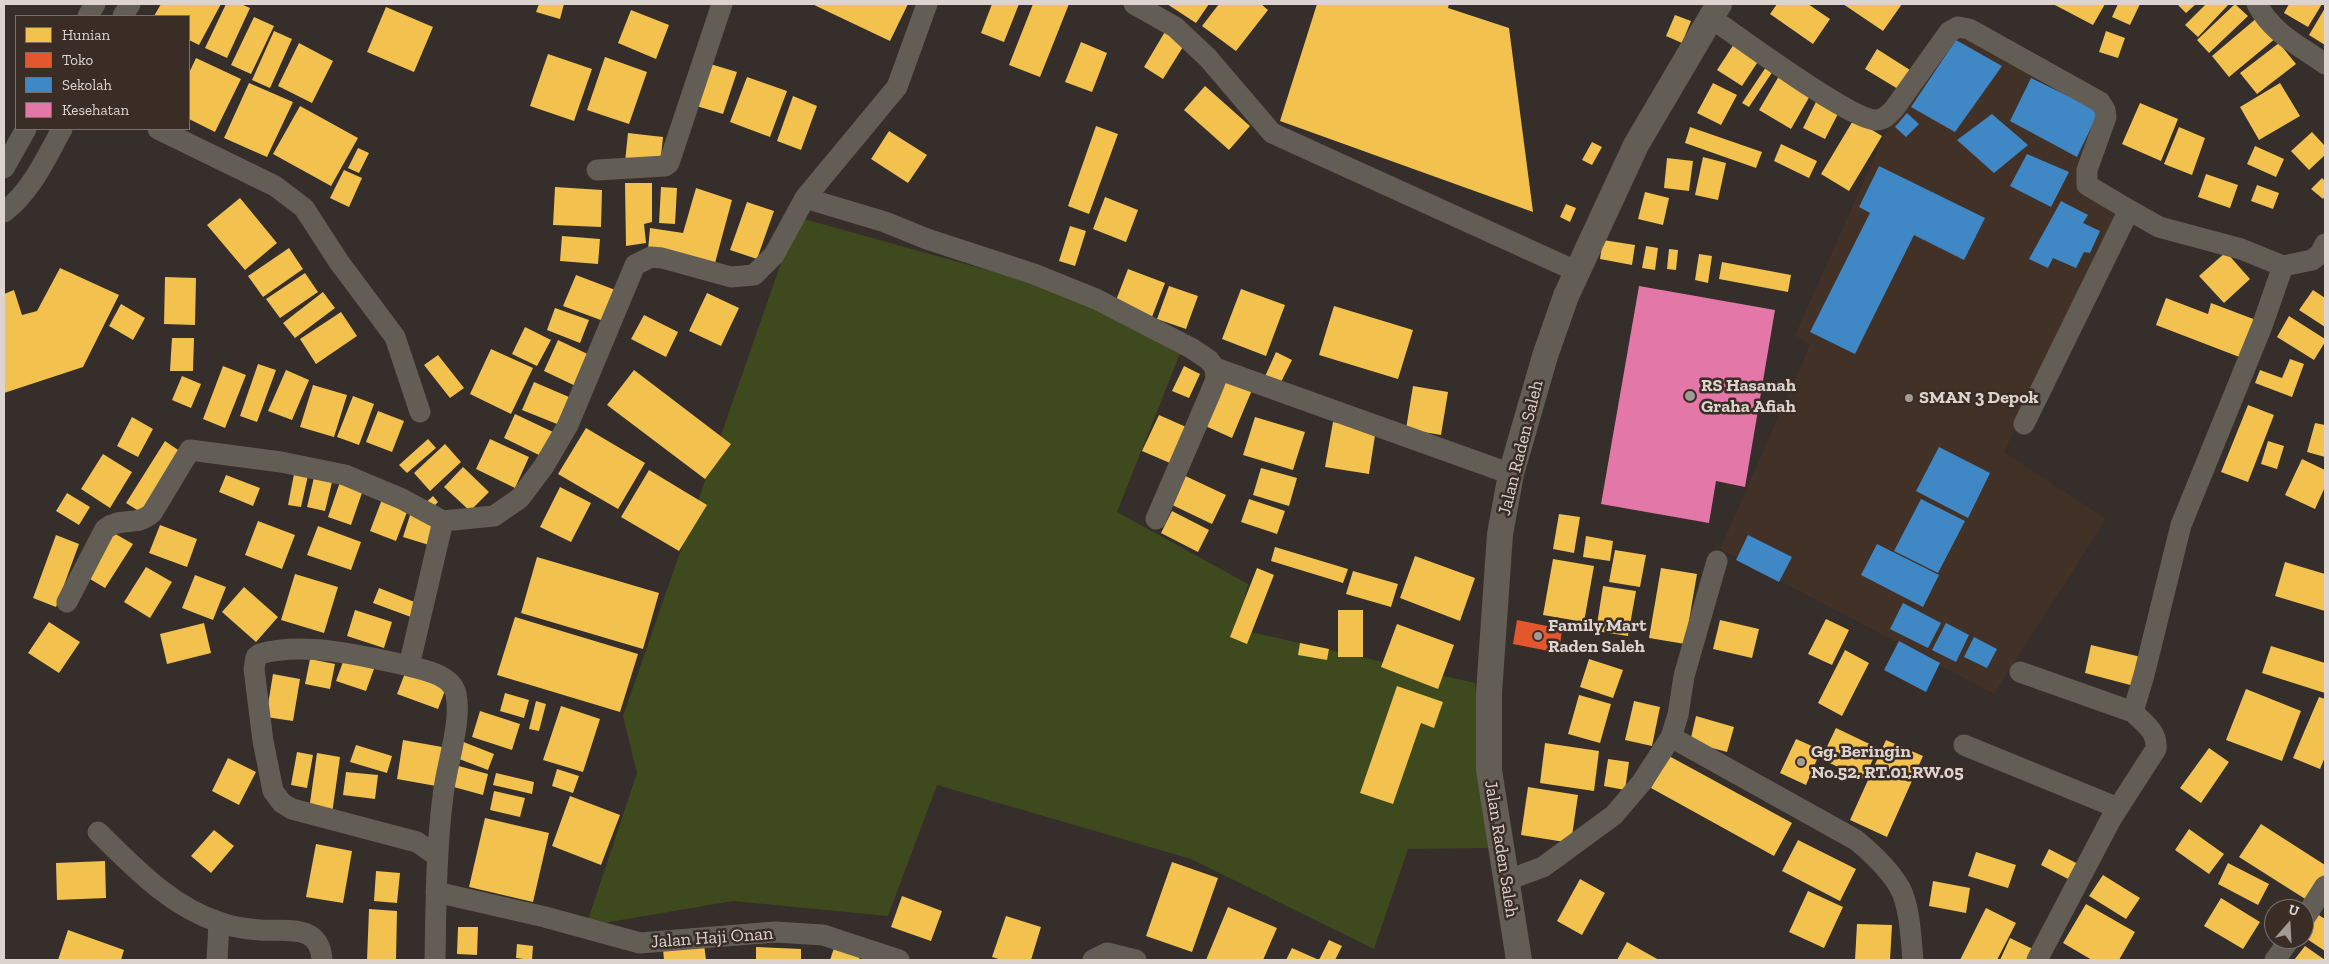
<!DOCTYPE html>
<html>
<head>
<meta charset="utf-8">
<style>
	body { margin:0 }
	#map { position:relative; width:2329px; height:964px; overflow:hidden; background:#352e2a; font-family:"Zilla Slab",serif }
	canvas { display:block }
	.frame { position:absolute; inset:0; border:5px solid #ddd4cf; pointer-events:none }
	.legend { position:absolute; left:15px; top:15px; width:175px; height:115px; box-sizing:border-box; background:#3a2d25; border:1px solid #7b7069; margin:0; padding:6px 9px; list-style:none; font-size:15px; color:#ddd4cf }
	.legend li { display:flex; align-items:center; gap:10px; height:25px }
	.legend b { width:25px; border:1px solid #7b7069 }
	.north { position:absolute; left:2264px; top:899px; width:50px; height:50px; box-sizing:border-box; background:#3a2d25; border:1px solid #7b7069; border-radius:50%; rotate:19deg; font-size:14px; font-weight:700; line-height:20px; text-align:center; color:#ddd4cf }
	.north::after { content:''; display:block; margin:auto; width:18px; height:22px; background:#a29a95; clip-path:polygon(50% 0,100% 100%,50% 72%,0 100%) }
</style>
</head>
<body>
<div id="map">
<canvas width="2329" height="964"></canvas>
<div class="frame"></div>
<ul class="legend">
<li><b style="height:14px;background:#f2c14e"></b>Hunian</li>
<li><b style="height:14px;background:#e4572e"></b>Toko</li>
<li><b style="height:14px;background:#3f88c5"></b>Sekolah</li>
<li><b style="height:14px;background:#e377a8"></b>Kesehatan</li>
</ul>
<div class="north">U</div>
</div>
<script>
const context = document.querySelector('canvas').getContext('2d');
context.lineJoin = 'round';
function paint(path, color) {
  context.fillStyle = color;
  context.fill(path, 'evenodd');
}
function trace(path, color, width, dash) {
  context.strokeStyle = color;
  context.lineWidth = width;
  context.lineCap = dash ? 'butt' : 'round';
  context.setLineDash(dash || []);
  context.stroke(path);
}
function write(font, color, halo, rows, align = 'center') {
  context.font = font + ' "Zilla Slab",serif';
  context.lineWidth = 5;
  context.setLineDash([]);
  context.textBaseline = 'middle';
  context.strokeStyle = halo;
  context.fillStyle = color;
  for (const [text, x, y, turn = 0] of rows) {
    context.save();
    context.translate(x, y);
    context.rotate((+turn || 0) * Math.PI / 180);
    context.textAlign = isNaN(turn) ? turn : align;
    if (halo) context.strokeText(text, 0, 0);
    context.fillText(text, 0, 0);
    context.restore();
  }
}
paint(new Path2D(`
	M1956,33L2095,105L2080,184L2122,216L2004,452L2106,519L1994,694L1720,549L1810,345L1795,335L1888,127Z`), '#423126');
paint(new Path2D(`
	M797,217L1059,290L1185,341L1117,512L1248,584L1238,629L1475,683L1488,848L1408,849L1374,949L1191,859L937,785L888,916L733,901L586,926L637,773L623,716Z`), '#3e491d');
paint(new Path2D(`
	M161,4H221L199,45L189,40V16H154Z
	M226,4H241L250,8L227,58L205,48Z
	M539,4H564L560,19L536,12Z
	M812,4H908L890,41Z
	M992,4H1019L1004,42L981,33Z
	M1033,4H1069L1040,77L1009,65Z
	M1167,4H1209L1196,23Z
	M1219,4H1261L1268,10L1236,51L1202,26Z
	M1317,4H1449L1448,8L1509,28L1533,212L1280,121Z
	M1777,4H1808L1830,19L1813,44L1770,14Z
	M1843,4H1902L1883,31Z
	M2053,4H2105L2093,25Z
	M2118,4H2140L2130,25L2112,17Z
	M2177,4H2196L2186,13Z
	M2206,4H2229L2198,37L2185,25Z
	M2235,4L2248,16L2209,53L2197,40Z
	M2289,4H2322L2308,27L2284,13Z
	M386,7L433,27L414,72L367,52Z
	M2325,8V45L2309,35Z
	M631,10L669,25L656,59L618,43Z
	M1675,15L1691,21L1682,43L1666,36Z
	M254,17L274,26L251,74L231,65Z
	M2258,17L2276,38L2229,77L2212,56Z
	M1166,30L1186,42L1163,79L1144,67Z
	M274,31L292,39L270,88L252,80Z
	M2106,31L2125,38L2118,58L2099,52Z
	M1081,42L1107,53L1092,92L1065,82Z
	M299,43L333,61L312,103L278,86Z
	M2279,43L2296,64L2257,94L2240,73Z
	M1734,44L1759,60L1742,86L1717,70Z
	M1877,49L1910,70L1898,89L1865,69Z
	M548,54L592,69L574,121L530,106Z
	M605,57L647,72L629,124L587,110Z
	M196,58L241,79L215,132L189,119V73Z
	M707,63L737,72L723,114L693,105Z
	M1766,67L1773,71L1749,107L1742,103Z
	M1779,76L1811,94L1791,129L1759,110Z
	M747,77L787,91L770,137L730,122Z
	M249,83L293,102L267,157L224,138Z
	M1713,83L1737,95L1721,125L1697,113Z
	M2280,83L2300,116L2259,140L2240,107Z
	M1205,86L1250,126L1229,150L1184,110Z
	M793,96L817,106L801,150L777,141Z
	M1818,98L1840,110L1825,139L1803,128Z
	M2140,103L2178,119L2161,161L2122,144Z
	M300,106L358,138L331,186L273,154Z
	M1854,119L1882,136L1849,191L1821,174Z
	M1096,126L1118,134L1089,214L1068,206Z
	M1690,127L1762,152L1756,168L1685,143Z
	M2179,127L2205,138L2192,175L2164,164Z
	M889,131L927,155L908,183L871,159Z
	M2312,132L2325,146V155L2309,170L2291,151Z
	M628,133L663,137L660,166L625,162Z
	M1592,142L1602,147L1592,165L1582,160Z
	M1781,144L1817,161L1809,178L1774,161Z
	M2255,146L2284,159L2276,177L2247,164Z
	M358,148L369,153L359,173L348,168Z
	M1703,157L1726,163L1718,200L1695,195Z
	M1667,158L1693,161L1689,191L1664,188Z
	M344,170L362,178L349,207L330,198Z
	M2206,174L2238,185L2230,208L2198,197Z
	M2322,178L2325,181V196L2323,199L2311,189Z
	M625,183H652V222L644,224L646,243L626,246Z
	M2257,185L2279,193L2273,209L2251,201Z
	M555,187L602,190L601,227L553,225Z
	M661,187L677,188L675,224L659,223Z
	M696,188L732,200L715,263L648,250L650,228L683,233Z
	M1645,192L1669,198L1663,225L1638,219Z
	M1105,197L1138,210L1126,242L1093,229Z
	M240,198L277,243L245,270L207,225Z
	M747,202L774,211L757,259L730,250Z
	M1566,204L1576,208L1570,222L1560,217Z
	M1070,226L1086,231L1075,266L1059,261Z
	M562,236L600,239L598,264L560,261Z
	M1603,240L1635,245L1632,265L1600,259Z
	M1646,246L1658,248L1655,270L1642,268Z
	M289,248L303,269L263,297L248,276Z
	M1669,249L1678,250L1676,270L1667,269Z
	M2226,252L2250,279L2224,303L2199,276Z
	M1699,254L1712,256L1708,283L1695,280Z
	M1722,262L1791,275L1788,292L1719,279Z
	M60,268L119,295L83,367L4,393V294L14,290L22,315L37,311Z
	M1128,269L1165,283L1152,317L1115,303Z
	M305,273L318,292L280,318L266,299Z
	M576,275L618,291L606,322L563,306Z
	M165,277L196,278L195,325L164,324Z
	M1169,286L1198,296L1186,329L1157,319Z
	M1241,289L1285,305L1266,356L1222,339Z
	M2313,290L2325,298V327L2299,310Z
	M323,292L335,308L295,338L283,323Z
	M707,293L739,308L721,346L689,331Z
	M2166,298L2208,314L2211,303L2256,320L2242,358L2156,325Z
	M121,304L145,318L133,340L109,326Z
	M1334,306L1413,330L1398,379L1319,355Z
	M555,308L589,320L580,343L547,330Z
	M341,312L357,336L316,364L300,339Z
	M644,315L678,332L666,357L631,339Z
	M2289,316L2325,339V342L2314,360L2277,337Z
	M525,327L551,340L537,366L512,354Z
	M172,338H194L193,371H170Z
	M558,340L596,358L582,389L544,371Z
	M491,349L533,368L511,414L470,394Z
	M1276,352L1292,360L1278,388L1263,381Z
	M438,355L464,388L450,398L424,365Z
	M2290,359L2304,364L2292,397L2255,383L2260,370L2282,378Z
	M258,364L276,370L257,422L240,416Z
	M223,366L246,375L225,428L203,419Z
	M1184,366L1200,374L1189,398L1172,391Z
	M286,370L309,380L292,420L268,411Z
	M634,370L731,444L705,479L607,405Z
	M182,376L201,384L191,408L172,400Z
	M1222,377L1252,390L1232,438L1201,424Z
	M534,382L569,397L557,424L522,410Z
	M313,385L347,395L334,437L300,427Z
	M1413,386L1448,392L1441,435L1406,429Z
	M353,396L374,404L359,445L337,437Z
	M2248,405L2274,415L2248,482L2221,472Z
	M378,411L404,421L392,452L366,442Z
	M515,414L553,432L541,456L504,438Z
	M1159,415L1193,430L1177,466L1142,451Z
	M132,417L153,429L138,457L117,446Z
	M1255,417L1305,432L1293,470L1243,455Z
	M1333,422L1376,429L1369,474L1325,467Z
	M2315,423L2325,425V457L2307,452Z
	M586,428L645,463L618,509L558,474Z
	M428,439L436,448L407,473L399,465Z
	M490,439L529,457L515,488L476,469Z
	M165,441L184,454L145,515L126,503Z
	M2268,441L2284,446L2277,469L2261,464Z
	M445,444L461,462L430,491L414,473Z
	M103,454L132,472L110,508L81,489Z
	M2302,459L2325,470V487L2315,509L2285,495Z
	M463,467L489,492L470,511L444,487Z
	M1261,468L1297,478L1289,506L1253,495Z
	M295,469L309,471L301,507L288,505Z
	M649,470L707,505L679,551L621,517Z
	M315,473L333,478L325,511L307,507Z
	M1179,473L1226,495L1212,524L1166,502Z
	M226,475L260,488L253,506L219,492Z
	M342,476L365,484L351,525L328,517Z
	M560,487L591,503L571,542L540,527Z
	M67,493L90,507L79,525L56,511Z
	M384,494L410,504L396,541L370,531Z
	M433,496L438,502L428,512L422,506Z
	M1249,499L1285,511L1277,534L1241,522Z
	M1172,511L1209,530L1198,552L1161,533Z
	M411,512L437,520L429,545L403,537Z
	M1559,514L1580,517L1574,553L1553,549Z
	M258,521L295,535L282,569L245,555Z
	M160,525L197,539L187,567L149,553Z
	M318,526L361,542L351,570L307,555Z
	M112,532L133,544L105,588L85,576Z
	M56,535L79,544L56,607L33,598Z
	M1586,536L1613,541L1610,561L1583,557Z
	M1275,547L1348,569L1343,583L1271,561Z
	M1615,550L1646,555L1640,587L1609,582Z
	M1415,556L1475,578L1460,621L1400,598Z
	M537,557L659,593L643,649L521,613Z
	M1553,559L1594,566L1584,622L1543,615Z
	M2285,562L2325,574V611L2275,596Z
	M146,567L172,582L150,618L124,602Z
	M1257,568L1274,575L1247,644L1230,637Z
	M1661,568L1697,574L1685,644L1649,638Z
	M1353,571L1398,584L1391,607L1346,594Z
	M295,574L338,587L324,633L281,620Z
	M195,575L226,587L213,620L182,608Z
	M1603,586L1636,591L1628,636L1596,631Z
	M244,587L278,617L256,642L222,612Z
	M379,588L417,603L411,617L373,603Z
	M355,610L392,622L384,648L347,636Z
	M1338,610H1363V657H1338Z
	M515,617L638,654L620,712L497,675Z
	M1826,619L1849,630L1832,665L1808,654Z
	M1720,620L1759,629L1752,658L1713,649Z
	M49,622L80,642L59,673L28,653Z
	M204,623L211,653L167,664L160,634Z
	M1397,624L1454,645L1438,689L1381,667Z
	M1300,643L1329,649L1327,660L1298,655Z
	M2091,645L2141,657L2134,686L2085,673Z
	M2271,646L2325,663V693L2262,673Z
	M1845,650L1869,663L1842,716L1818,703Z
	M310,659L335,664L330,689L305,684Z
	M344,659L374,669L366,691L336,681Z
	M1589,659L1623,670L1613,698L1580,687Z
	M405,673L446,688L438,709L397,694Z
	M273,674L300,679L293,721L266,717Z
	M1397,686L1443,702L1434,728L1421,723L1393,804L1360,793Z
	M2246,689L2301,711L2282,761L2226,740Z
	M505,693L529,700L524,718L500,711Z
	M1579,695L1611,704L1600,743L1568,734Z
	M2319,697L2325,699V757L2320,769L2293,758Z
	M536,701L546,704L539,731L529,729Z
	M1634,701L1660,707L1652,746L1625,740Z
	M561,706L600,719L583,772L543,760Z
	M480,711L520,724L512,750L472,737Z
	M1696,716L1734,727L1727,752L1690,742Z
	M1836,728L1878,748L1864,779L1821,759Z
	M1796,739L1821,750L1806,785L1780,773Z
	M403,740L442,747L436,786L397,779Z
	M1886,740L1923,756L1887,837L1850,820Z
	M461,741L494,754L488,770L454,757Z
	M1545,743L1599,751L1594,791L1540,783Z
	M356,745L392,756L387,773L350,762Z
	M2209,748L2229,762L2201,803L2180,788Z
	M297,752L313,755L307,788L291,785Z
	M317,753L340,757L332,814L309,810Z
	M1669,756L1792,823L1774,856L1651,788Z
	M228,758L256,772L239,805L212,791Z
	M1608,759L1629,762L1625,790L1604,786Z
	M455,765L488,774L483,795L450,786Z
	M557,769L579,776L573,793L552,786Z
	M346,772L378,775L375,799L343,795Z
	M496,773L534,782L532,794L493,785Z
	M1528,787L1578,795L1571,843L1521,835Z
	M494,791L525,798L520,817L490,810Z
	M570,796L620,815L601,865L552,846Z
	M485,818L549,833L533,902L469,887Z
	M2261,824L2325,865V878L2310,902L2239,857Z
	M2189,829L2224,854L2209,874L2175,850Z
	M214,830L234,846L211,873L191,856Z
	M1798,840L1856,869L1840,901L1782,871Z
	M316,844L352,851L343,903L306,897Z
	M2049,849L2082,866L2074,882L2041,865Z
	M1976,852L2016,865L2008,888L1968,876Z
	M105,861L106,898L57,900L56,863Z
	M1172,862L1218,878L1192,952L1146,936Z
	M2228,863L2269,884L2258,905L2218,884Z
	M376,871L400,873L397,903L374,901Z
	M2103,875L2140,898L2126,919L2089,896Z
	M1580,879L1605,893L1582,935L1557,921Z
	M1933,881L1970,888L1966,913L1929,906Z
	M1808,891L1843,907L1824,948L1789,932Z
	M902,896L942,911L931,941L891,927Z
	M2221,898L2260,922L2243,949L2204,926Z
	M2086,904L2135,932L2119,960H2092L2063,943Z
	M1228,907L1277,928L1263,960H1206Z
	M1986,908L2016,923L1997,960H1960Z
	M369,909L397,911L396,960H367Z
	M2317,914L2325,919V951L2304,937Z
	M1006,916L1041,927L1031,960H1002L992,957Z
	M1857,924L1892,925L1890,960H1855Z
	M458,927H478L477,955L457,954Z
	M68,930L124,950L121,960H58Z
	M2010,938L2037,951L2033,960H2000Z
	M1329,940L1342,946L1335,960H1286L1292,948L1319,960Z
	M1627,942L1659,960H1617Z
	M517,944L533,946L532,960L516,958Z
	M704,944L706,960H664L663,949Z
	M2305,946L2325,960H2294Z
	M756,947L801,949V960H756Z
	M834,948L860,956L859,960H830Z`), '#f2c14e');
paint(new Path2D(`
	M1517,620L1562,629L1559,653L1513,644Z`), '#e4572e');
paint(new Path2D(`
	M1956,40L2002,66L1955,132L1911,107Z
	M2031,78L2099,111L2077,157L2010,121Z
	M1907,113L1919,124L1906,137L1895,127Z
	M1992,114L2028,145L1994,173L1957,140Z
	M2027,154L2069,172L2051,207L2010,186Z
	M1879,166L1985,218L1964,260L1914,235L1855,354L1810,332L1870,213L1859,207Z
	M2061,201L2088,215L2083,223L2100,231L2090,253L2084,252L2076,268L2053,258L2048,268L2029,259Z
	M1939,447L1990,473L1968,518L1916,491Z
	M1921,499L1965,521L1938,573L1894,551Z
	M1748,535L1792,557L1779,582L1736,560Z
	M1877,544L1939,575L1923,607L1861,575Z
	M1903,603L1941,623L1928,648L1890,629Z
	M1946,623L1969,635L1956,662L1932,650Z
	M1974,637L1997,649L1987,668L1964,657Z
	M1899,641L1940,663L1926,692L1884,670Z`), '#3f88c5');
paint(new Path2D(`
	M1639,286L1775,310L1745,487L1716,481L1709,523L1601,504Z`), '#e377a8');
trace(new Path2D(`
	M1134,4L1175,27L1208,58L1272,133L1578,272
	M2257,4C2272,33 2300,46 2325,64
	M88,16L95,4
	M123,16L130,4
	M1711,18C1738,36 1850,120 1876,120C1884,120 1889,114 1894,109L1949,32L1958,27L1969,29L2100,102L2105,110L2106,117L2087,170V185L2129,210
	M158,129L275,186L304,208L339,262L395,337L420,412
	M4,168L26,129
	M597,170L665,166L669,163L722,4
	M805,198L885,222L927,239L1034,274L1096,299L1191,348L1209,360L1215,368L1511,474
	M4,212C31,192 46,158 62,129
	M2024,424L2129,210L2159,227L2241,249L2283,266L2312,260L2320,254L2325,244
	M1156,519L1210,394L1216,379L1215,368
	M67,602L105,529C125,515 135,528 152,513L190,450L281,462L345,475L402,499L443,521L494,516L520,498L544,466L568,425L635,265L651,257L662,258L731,277L754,275L774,255L805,198L897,87L927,4
	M409,666C366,656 302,641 260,654L256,657L254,669L263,741L273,791L282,803L292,809L417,842L437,856
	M2020,672L2133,712
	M1671,737L1856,840C1873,854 1889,869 1900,888C1910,907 1911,939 1913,960
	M1964,745L2118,808
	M98,832C134,867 170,906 219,922C231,927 247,929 260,930C286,932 320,923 322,960
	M1505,881L1543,867L1614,815L1642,782L1671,737L1678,715L1684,676L1717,561
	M436,892L545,917L640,943L775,932L823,935L899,960
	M2304,919L2325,886
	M217,960L219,923
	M435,960C436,905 436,851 443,796C446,766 462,723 456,694C452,675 424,670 409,666L443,521
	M1093,960L1107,953L1136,960
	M2037,960L2111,819L2156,749C2158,732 2144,723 2133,712L2144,675L2181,525L2262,326L2283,266
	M2275,960L2290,939`), '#625d55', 21);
trace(new Path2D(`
	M1519,960L1489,770V693L1500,534L1511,474L1545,356L1566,296L1636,145L1719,4`), '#625d55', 26);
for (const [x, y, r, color] of [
	[1690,396,6,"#a29a95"],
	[1909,398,5,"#a29a95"],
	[1538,636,5,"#a29a95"],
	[1801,762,5,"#a29a95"]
]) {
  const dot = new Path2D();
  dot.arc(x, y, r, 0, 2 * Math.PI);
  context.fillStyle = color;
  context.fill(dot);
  trace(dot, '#3a2d25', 2);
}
write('bold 18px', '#ddd4cf', '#3a2d25', [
	["RS Hasanah",1701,386],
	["Graha Afiah",1701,407],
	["SMAN 3 Depok",1919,398],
	["Family Mart",1548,626],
	["Raden Saleh",1548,647],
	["Gg. Beringin",1811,752],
	["No.52, RT.01,RW.05",1811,773]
], 'left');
write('18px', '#ddd4cf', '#3a2d25', [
	["Jalan Raden Saleh",1521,448,-76],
	["Jalan Raden Saleh",1501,849,81],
	["Jalan Haji Onan",712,938,-4]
]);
</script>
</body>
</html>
